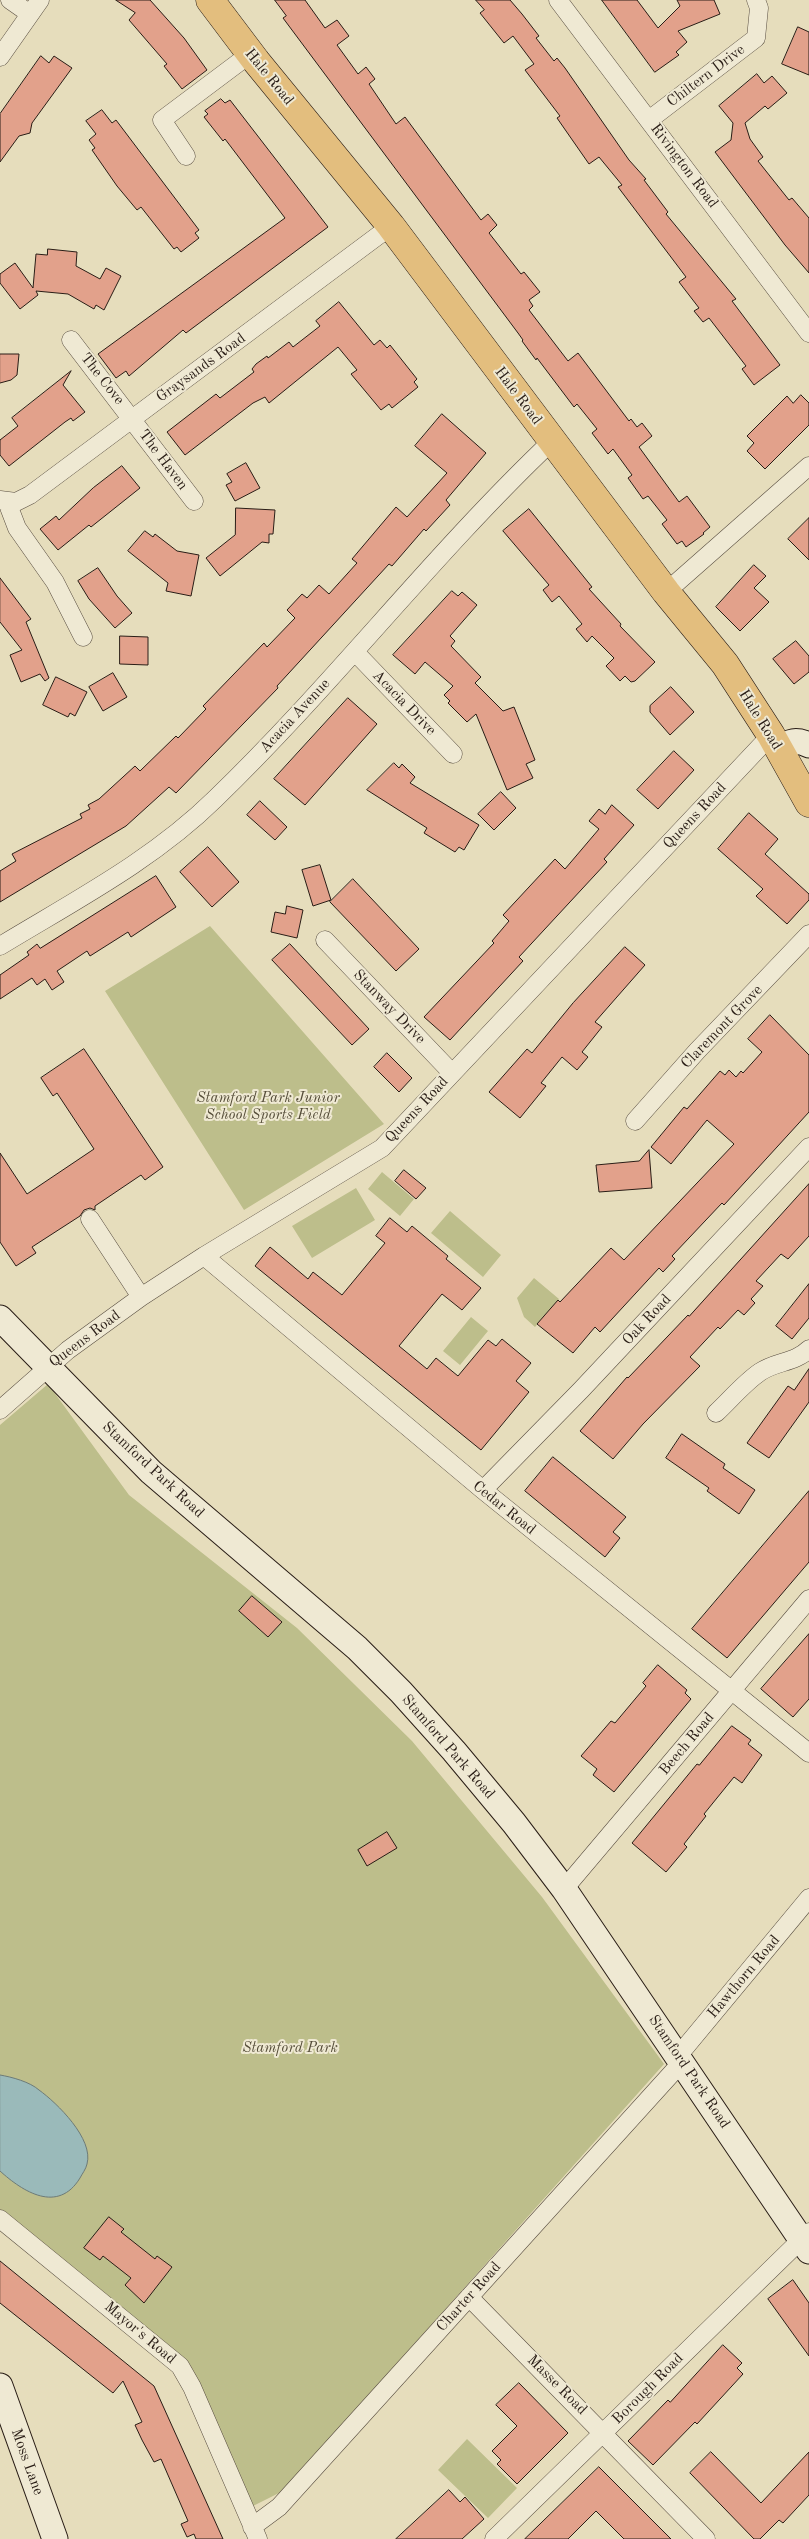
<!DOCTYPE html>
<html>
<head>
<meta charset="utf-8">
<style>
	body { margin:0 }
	canvas { display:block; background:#e6ddbc }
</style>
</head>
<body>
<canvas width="809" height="2539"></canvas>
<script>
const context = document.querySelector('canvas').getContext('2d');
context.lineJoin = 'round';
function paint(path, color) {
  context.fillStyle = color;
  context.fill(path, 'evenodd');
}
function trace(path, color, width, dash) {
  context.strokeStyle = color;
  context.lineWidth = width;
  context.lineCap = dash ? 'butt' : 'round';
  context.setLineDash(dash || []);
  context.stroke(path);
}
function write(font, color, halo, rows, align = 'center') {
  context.font = font + ' "Old Standard TT",serif';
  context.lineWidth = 4;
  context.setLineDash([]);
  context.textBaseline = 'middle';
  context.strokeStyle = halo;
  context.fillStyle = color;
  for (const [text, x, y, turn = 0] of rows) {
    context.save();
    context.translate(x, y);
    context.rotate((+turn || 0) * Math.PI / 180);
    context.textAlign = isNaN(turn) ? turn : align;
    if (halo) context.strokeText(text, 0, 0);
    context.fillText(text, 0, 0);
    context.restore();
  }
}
paint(new Path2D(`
	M210,926L384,1124L244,1210L105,991Z
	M382,1172L414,1199L400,1216L368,1189Z
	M356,1188L375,1220L312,1258L292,1226Z
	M450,1211L501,1255L483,1277L431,1233Z
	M534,1278L559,1299L535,1327L524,1317L517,1298Z
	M471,1317L488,1331L460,1365L443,1351Z
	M48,1384L129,1495L297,1628L412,1741L542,1897L664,2064L283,2491L249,2508L195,2384L0,2212V1425Z
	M467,2439L517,2488L488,2518L438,2470Z`), '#bdbe8b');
const water = new Path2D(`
	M0,2075C12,2077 30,2082 39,2090C57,2103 94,2139 87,2164C86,2169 82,2174 80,2178C58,2214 23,2192 0,2171Z`);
paint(water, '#9ababa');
trace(water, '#6d7b78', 1);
const building = new Path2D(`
	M116,0H150L184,38L207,70L182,89L164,66L167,64L129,20L135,13Z
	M275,0H305L325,28L337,20L349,36L337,45L358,74L366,67L375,79L369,84L396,124L405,117L481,220L488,214L497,225L489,233L521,274L524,272L540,292L529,300L533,306L529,310L568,361L578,353L629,421L631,419L637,427L642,423L652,436L639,447L679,502L687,496L710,527L703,533L704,534L686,547L682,541L677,544L662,524L667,520L648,496L643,499L628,478L632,475L613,449L608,454L592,433L597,429L577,404L574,407L537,358L536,360L522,341L523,340L518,333L283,18L286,16Z
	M476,0H510L522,14L539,36L536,38L554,61L557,58L565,68L629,160L646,179L644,180L668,212L666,214L736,299L732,301L780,365L754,385L742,369L746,366L709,318L703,322L694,311L699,308L679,282L686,277L618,187L622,185L599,157L589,164L557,118L560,116L525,70L534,64L513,36L504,43L480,13L484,10Z
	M602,0H637L658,28L680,6L677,0H714L720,14L678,31L687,42L676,52L679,55L655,72Z
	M798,27L809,32V75L782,64Z
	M41,56L49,63L54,56L72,68L32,123L30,133L19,136L0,162V114Z
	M757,74L764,83L772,76L787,93L768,109L765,106L745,123L750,139L763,157L758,161L789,200L792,198L809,218V273L785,245L715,152L731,140L733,123L719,106Z
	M221,99L225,103L230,100L328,227L186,333L183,330L129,376L126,371L116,378L98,354L285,218L225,139L223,141L204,117L208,114L205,111Z
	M102,110L112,123L116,120L199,230L195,233L199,238L181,252L177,247L174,249L141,207L137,210L117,186L92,150L95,148L89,140L96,134L86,121Z
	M48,249L77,252L76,266L100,279L106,268L121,276L104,310L96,305L94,309L68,294L36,291L38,295L20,309L0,283V274L15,263L33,288L36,254L47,255Z
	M339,302L374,345L380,340L387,348L390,345L417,379L414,382L418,387L392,408L389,404L381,410L351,374L357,370L338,347L269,403L265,397L253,403L185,455L167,432L216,394L220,398L254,372L252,369L256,364L267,356L268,358L289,342L293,347L320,326L316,321Z
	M0,354H19L17,375L11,380L0,383Z
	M71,371L63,385L85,412L73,421L71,418L65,422L9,466L0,455V440L18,426L12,418Z
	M801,395L809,403V425L765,469L747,451L754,443L747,436L787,396L793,403Z
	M442,414L486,453L446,500L450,505L426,531L424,529L392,566L389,564L277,686L278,688L176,793L169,787L126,826L0,902V871L16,861L12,854L82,818L80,814L90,809L88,805L99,799L135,766L140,771L176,736L178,738L206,709L203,706L264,643L267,647L295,618L287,610L302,594L307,598L319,585L329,594L357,563L352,559L396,507L407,517L447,473L415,446Z
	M246,463L260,488L235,501L226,485L232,482L227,474Z
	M122,466L140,488L91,527L89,525L58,550L40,529L56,516L59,520L93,488Z
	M236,508L275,510L273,534H269V543L262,542L220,576L206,558L235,535Z
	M529,509L592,587L589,589L621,624L620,626L655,662L635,681L631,682L625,676L620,681L606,666L614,658L592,636L587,642L576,629L582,624L559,596L552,602L543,590L549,585L503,531Z
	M809,518V560L788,539Z
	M145,531L153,537L155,534L177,551L199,555L191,596L166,591L168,583L128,551Z
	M754,565L766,576L754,588L769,602L740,631L716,607Z
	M98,568L117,596L132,613L115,628L89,599L78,581Z
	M0,578L31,619L26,622L49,678L45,681L40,674L21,682L10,655L22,650L0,622Z
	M452,591L458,596L462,592L477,605L450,636L455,641L451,646L481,677L475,683L503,711L514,707L535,760L526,764L533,778L507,790L476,714L467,722L448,703L450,701L444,695L453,686L425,662L415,674L393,655Z
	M120,636L148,637V665L120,664Z
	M796,641L809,656V672L794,684L773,659Z
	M113,673L127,697L103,711L89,687Z
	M56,677L87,692L75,716L70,713L68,717L43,705Z
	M671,687L694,712L670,735L650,712V706Z
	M348,698L377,724L305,805L274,779Z
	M674,751L694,770L658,809L637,790Z
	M394,763L399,768L402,764L415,777L410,783L479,825L464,850L459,847L455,852L424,833L427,828L367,790Z
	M501,792L516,808L494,830L478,814Z
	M260,801L287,827L275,840L247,815Z
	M612,805L634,825L604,859L607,862L519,957L523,961L450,1040L424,1017L494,943L492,941L509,921L503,915L555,859L565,869L599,829L589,821L599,809L605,814Z
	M749,813L778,839L765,854L809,894V900L787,924L756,896L763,889L718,849Z
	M208,847L239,882L212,907L180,872Z
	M320,865L331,900L313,906L302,870Z
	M156,876L176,907L131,937L128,932L90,956L87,951L57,971L64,982L52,990L45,979L37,985L32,978L0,999V975L29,955L27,952L37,944L40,948Z
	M353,879L419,949L396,971L330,902Z
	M287,906L303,910L297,938L271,932L275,912L285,914Z
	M290,944L369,1029L352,1045L272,960Z
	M625,947L645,965L595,1022L602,1027L582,1052L588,1057L577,1070L562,1057L541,1083L546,1086L520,1118L489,1092L527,1049L532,1053L573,1003Z
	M770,1015L809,1055V1112L724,1205L722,1203L672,1256L675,1259L663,1272L659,1268L600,1332L595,1327L573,1353L537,1324L558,1300L560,1302L611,1248L624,1260L734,1144L707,1120L671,1164L651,1147L684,1107L687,1109L720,1071L725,1075L729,1070L736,1077L741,1071L743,1073L762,1052L748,1039Z
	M84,1049L163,1167L145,1180L141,1175L95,1206V1210L90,1208L84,1210L80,1216L32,1247L36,1253L16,1266L0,1242V1153L27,1194L94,1149L57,1093L53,1096L41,1078Z
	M387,1053L412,1078L399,1092L374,1067Z
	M649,1150L652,1188L599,1192L596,1165L639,1161Z
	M404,1170L426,1188L416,1199L395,1181Z
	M809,1184V1236L788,1259L781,1254L756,1281L763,1286L751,1299L755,1303L744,1315L738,1310L720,1329L718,1327L690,1357L700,1366L643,1424L613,1459L580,1431L627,1377L628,1378L688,1315L689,1316Z
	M390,1218L407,1232L412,1226L448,1256L446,1259L481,1288L462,1310L442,1294L399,1346L427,1369L436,1358L458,1376L488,1340L496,1346L502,1339L531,1363L516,1381L529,1392L481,1450L255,1266L270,1247L308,1279L313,1272L342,1295L385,1243L376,1236Z
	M809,1284V1318L792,1339L776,1326Z
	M809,1369V1402L769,1458L747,1443L788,1386L794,1390Z
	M682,1434L725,1464L723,1468L755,1490L739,1514L707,1491L709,1488L666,1458Z
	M553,1457L626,1517L613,1532L620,1538L605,1557L525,1491Z
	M809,1491V1562L727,1658L692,1629Z
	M252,1596L282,1622L268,1637L239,1611Z
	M809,1634V1699L793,1717L761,1689Z
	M658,1665L687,1690L685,1693L691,1699L614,1792L593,1775L597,1769L581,1756L611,1721L615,1723L646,1686L643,1683Z
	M732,1726L751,1740L748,1744L762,1755L742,1783L734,1777L704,1814L706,1816L684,1844L687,1847L666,1872L632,1843L697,1764L699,1765Z
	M387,1832L397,1848L367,1866L358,1850Z
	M109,2217L124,2229L121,2232L155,2259L157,2256L172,2267L144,2303L125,2285L131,2278L103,2256L100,2260L84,2248Z
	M0,2261L154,2386L223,2539H196L194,2534L187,2537L181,2524L188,2521L161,2459L154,2462L142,2440L135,2425L142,2422L123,2381L113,2393L0,2303Z
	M793,2280L809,2303V2356L768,2299Z
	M723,2345L742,2363L737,2368L743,2374L697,2424L695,2422L653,2465L628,2441L668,2400L670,2402Z
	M519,2383L568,2433L517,2484L497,2464L501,2460L492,2451L517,2426L496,2405Z
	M711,2452L761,2503L809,2452V2495L783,2523L779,2520L760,2539H754L690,2473Z
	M599,2467L671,2539H624L596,2511L568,2539H525Z
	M449,2490L460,2502L465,2497L484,2519L462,2539H396Z`);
paint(building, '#e2a18b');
trace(building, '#291d16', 1);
const street = new Path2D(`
	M10,0L30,14
	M558,0L809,333
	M0,57L40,0
	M649,120L756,38L759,8L756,0
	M186,156L162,120L250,54
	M71,340L194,501
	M0,500L16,502L30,495L391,226
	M7,502L17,528L55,582L83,637
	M666,592L809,466
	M355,652L453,754
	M325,940L452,1073
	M0,946C74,901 153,860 215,799C333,685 433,554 552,441
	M635,1121L697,1051L809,934
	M90,1219L141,1297
	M204,1256L483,1490L809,1753
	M0,1410L68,1350L141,1297L204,1256L382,1148L771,735
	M716,1413C730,1400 744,1383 760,1372C776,1361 795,1363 809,1349
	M483,1490L581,1390L809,1147
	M564,1889L809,1599
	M678,2056L809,1898
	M0,2219L180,2366L192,2387L258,2539
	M469,2297L706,2539
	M252,2527L279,2507L682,2062
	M494,2539L809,2232`);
const secondary = new Path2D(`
	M779,749C790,741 796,739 809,745
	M0,1318L151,1472L357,1648L401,1692L454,1751L514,1823L564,1889L809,2251
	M0,2386L55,2539`);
const primary = new Path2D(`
	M210,0L256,61L391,226L666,592L725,664L771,735L809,803`);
trace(street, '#584d40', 19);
trace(secondary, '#291d16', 27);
trace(primary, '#291d16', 29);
trace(street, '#efe9d3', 18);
trace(secondary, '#efe9d3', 25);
trace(primary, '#e3be7e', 28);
write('15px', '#291d16', '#efe9d3', [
	["Chiltern Drive",706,76,-37],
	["Hale Road",269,77,51],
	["Rivington Road",684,166,53],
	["Graysands Road",201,368,-36],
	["The Cove",102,379,52],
	["Hale Road",518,396,53],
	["The Haven",163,460,53],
	["Acacia Drive",404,703,46],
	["Acacia Avenue",295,716,-47],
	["Hale Road",760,720,58],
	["Queens Road",695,816,-47],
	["Stanway Drive",389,1007,46],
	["Claremont Grove",722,1027,-46],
	["Queens Road",417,1110,-47],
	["Oak Road",647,1320,-47],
	["Queens Road",85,1339,-37],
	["Stamford Park Road",153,1470,43],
	["Cedar Road",504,1508,39],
	["Beech Road",687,1744,-50],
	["Stamford Park Road",448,1747,49],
	["Hawthorn Road",744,1977,-50],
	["Stamford Park Road",689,2072,56],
	["Charter Road",469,2297,-48],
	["Mayor's Road",140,2333,40],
	["Masse Road",557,2385,45],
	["Borough Road",648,2389,-45],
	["Moss Lane",27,2462,70]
]);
write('italic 15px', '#554d39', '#efe9d3', [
	["Stamford Park Junior",268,1098],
	["School Sports Field",268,1115],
	["Stamford Park",290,2048]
]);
</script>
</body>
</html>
